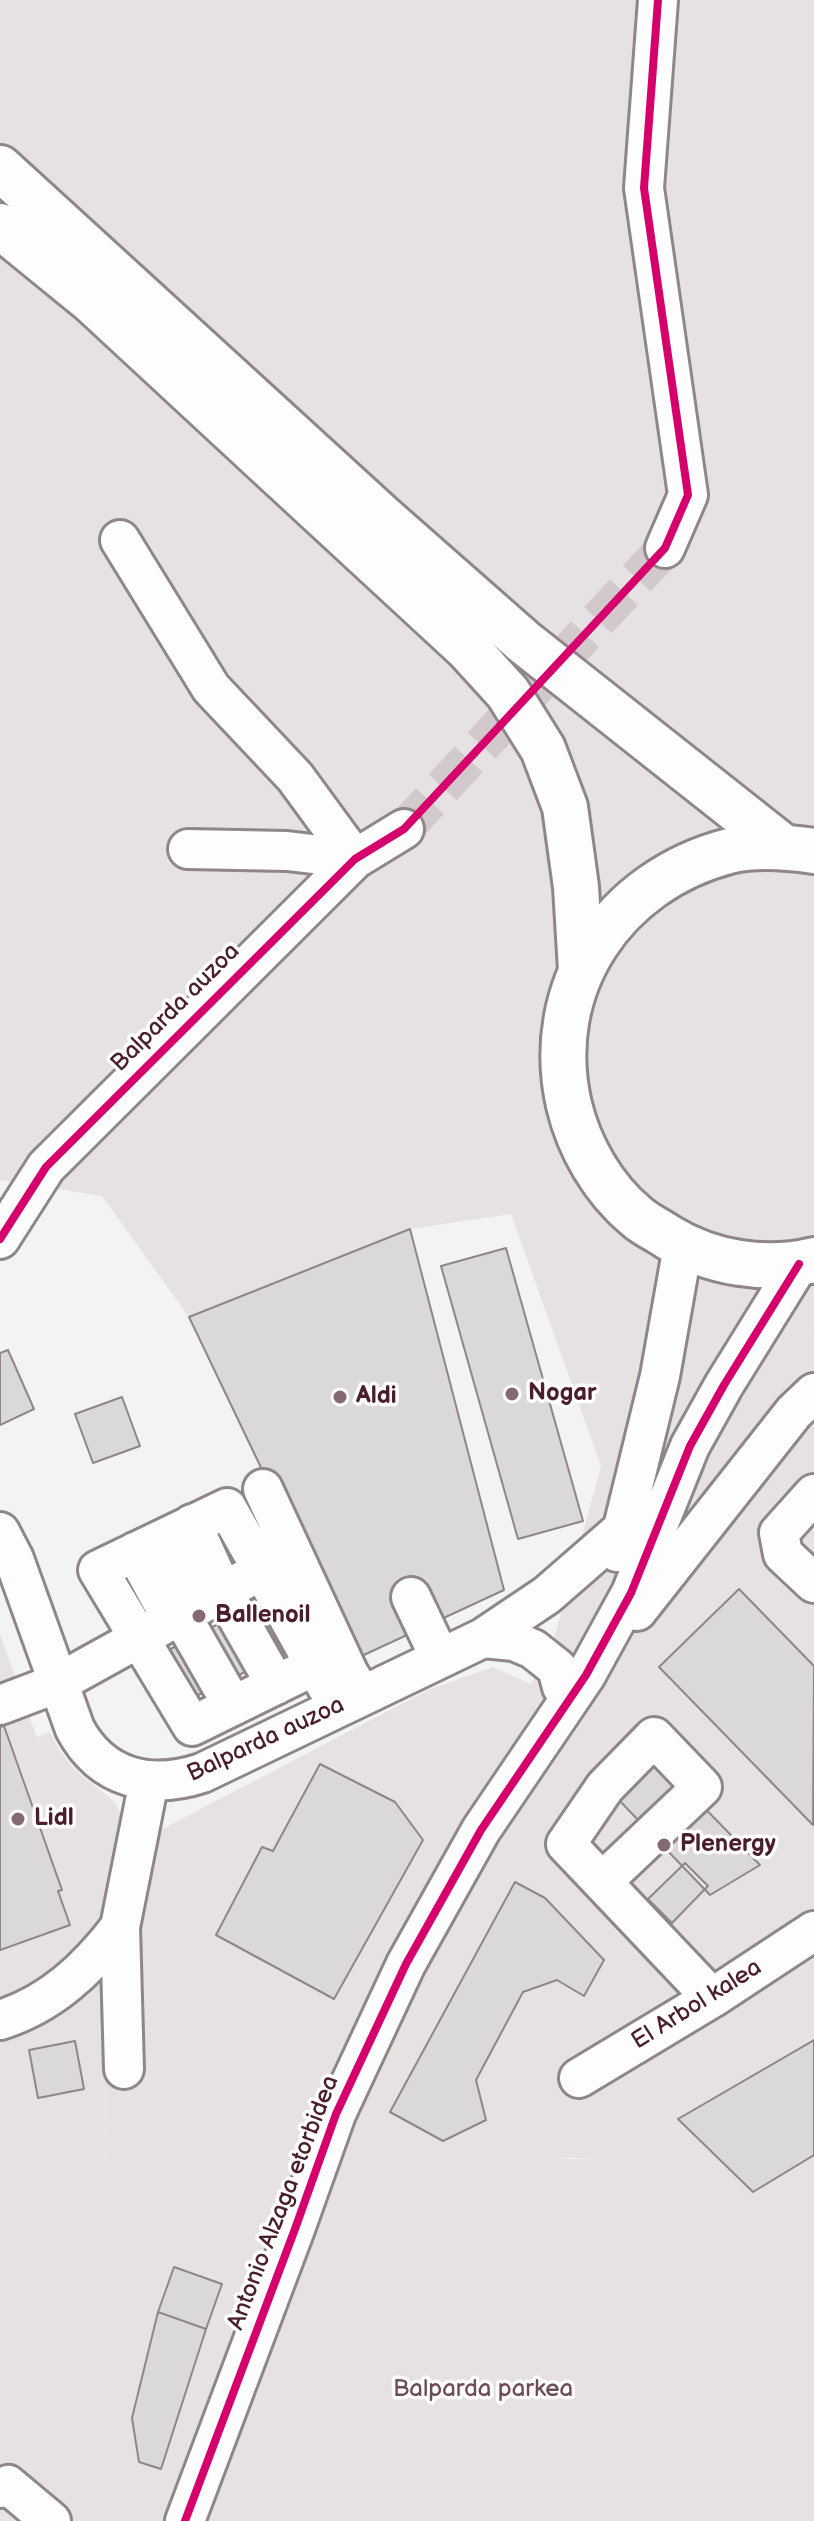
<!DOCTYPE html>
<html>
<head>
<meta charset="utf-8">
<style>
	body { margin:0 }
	canvas { display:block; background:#f3f3f3 }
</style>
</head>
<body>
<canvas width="814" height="2521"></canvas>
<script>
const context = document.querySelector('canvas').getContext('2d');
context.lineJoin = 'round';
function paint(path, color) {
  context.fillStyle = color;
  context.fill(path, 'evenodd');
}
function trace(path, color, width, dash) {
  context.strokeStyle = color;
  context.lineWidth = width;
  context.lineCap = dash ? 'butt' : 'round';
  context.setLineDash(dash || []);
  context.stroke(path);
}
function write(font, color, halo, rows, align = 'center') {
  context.font = font + ' "Balsamiq Sans",sans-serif';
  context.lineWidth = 7;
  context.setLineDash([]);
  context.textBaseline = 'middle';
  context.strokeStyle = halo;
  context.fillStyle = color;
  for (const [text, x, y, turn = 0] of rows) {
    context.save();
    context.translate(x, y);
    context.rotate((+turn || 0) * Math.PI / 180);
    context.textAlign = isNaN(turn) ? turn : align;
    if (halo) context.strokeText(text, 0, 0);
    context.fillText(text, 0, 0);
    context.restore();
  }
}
paint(new Path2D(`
	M814,1331V2209L770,2228L585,2293L558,2283L594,2159L550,2157L535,2148L321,2249L221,2521H0V2371L92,2333L107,2235L106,1939L0,2016V1634L84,1870L430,1689L493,1667L531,1684L554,1639L601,1466L631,1369L696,1348L771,1347Z`), '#e6e2e2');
paint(new Path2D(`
	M0,0H814V1331L771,1347L696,1348L631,1369L601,1466L511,1214L410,1229L189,1317L102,1196L0,1180Z
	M50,1732L60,1751L70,1764L83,1777L108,1796L115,1803L125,1823L109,1910L70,1925L58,1891L61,1890L11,1747Z
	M106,1938L107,2235L92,2333L0,2371V2016Z
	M508,2121C541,2154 546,2161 595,2159L558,2283L585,2293L770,2228L814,2209V2521H221L321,2249Z`), '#e6e1e2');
const building = new Path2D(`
	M410,1229L504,1590L353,1660L189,1317Z
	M506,1248L583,1521L518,1539L441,1266Z
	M8,1350L34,1409L0,1425V1353Z
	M122,1397L140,1446L93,1463L75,1414Z
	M285,1589L310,1640L186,1701L161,1654Z
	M739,1589L814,1666L813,1825L659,1667Z
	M4,1726L62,1890L58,1891L70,1925L0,1950V1727Z
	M658,1760L760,1865L710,1895L617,1798Z
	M320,1764L395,1802L423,1840L334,1999L216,1935L262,1847L273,1851Z
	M685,1863L708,1886L672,1923L648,1899Z
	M515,1882L545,1898L604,1960L584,1996L557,1980L523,1992L476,2080L486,2120L443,2141L390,2112Z
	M814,2040V2155L753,2192L678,2119Z
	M75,2041L84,2089L38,2098L29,2050Z
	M174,2267L222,2284L206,2329L158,2312Z
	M158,2312L206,2329L161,2469L139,2462L132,2418Z`);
paint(building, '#dad8d9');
trace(building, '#8e8688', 2);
trace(new Path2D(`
	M404,829L665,548`), '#d1c9cb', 38, [38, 19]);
const minor = new Path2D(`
	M658,0L644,188L688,495L665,548
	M120,540L211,688L295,777L355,859
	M188,849L287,851L355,859
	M0,1239L46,1167L355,859L404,829
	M263,1489L348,1672L362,1696
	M814,1494L779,1533L783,1554L814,1583
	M192,1524L223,1592L276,1685
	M0,1532L14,1559L75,1729C102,1779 150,1790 202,1773L483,1638L547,1595L625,1527
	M165,1538L200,1605
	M135,1552L172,1620
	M617,1552L660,1376L683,1246
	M262,1570L227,1508L98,1570L192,1726L314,1666
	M411,1597L440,1658
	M637,1611L794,1412L814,1393
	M181,1615L233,1706
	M483,1638L514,1641L533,1649L557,1668L562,1687
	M0,1705L58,1683L262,1570L327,1687
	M602,1882L702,1787L654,1737L605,1787L566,1844L712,1998
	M0,2020C51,2004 88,1969 120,1927
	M124,2069L120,1927L149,1781
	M579,2078L712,1998L814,1931
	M0,2488L8,2485L51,2521
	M185,2521L295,2229L336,2114L406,1964L481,1830L586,1675L631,1593L690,1446L724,1385L799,1264`);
const major = new Path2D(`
	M814,851C787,847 757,844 729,851C614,881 542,987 569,1105C579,1147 603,1189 637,1217C646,1225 658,1230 668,1237C710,1263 765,1272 814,1260`);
const highway = new Path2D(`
	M0,168L383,518L524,642L782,846
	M0,226L93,302L256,453L467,648L508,693L543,749L565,807L576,887L581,970`);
trace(minor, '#8e8688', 44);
trace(major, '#8e8688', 50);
trace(highway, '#8e8688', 50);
trace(minor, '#fdfdfd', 38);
trace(major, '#fdfdfd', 44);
trace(highway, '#fdfdfd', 44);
trace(new Path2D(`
	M0,1239L46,1167L355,859L404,829L665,548L688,495L644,188L658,0
	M185,2521L295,2229L336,2114L406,1964L481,1830L586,1675L631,1593L690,1446L724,1385L799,1264`), '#d6006c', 8);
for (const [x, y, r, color] of [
	[512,1394,8,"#856971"],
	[340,1397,8,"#856971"],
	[199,1616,8,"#856971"],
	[18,1819,8,"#856971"],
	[664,1845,8,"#856971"]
]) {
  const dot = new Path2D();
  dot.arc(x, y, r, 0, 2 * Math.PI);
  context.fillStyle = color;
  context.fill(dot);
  trace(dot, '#fff', 3);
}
write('24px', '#4a1f2b', '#fff', [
	["Balparda auzoa",176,1008,-45],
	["Balparda auzoa",266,1740,-25],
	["El Arbol kalea",697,2005,-32],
	["Antonio Alzaga etorbidea",284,2203,-69]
]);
write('bold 24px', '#4a1f2b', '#fff', [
	["Nogar",528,1394],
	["Aldi",356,1397],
	["Ballenoil",215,1616],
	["Lidl",34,1819],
	["Plenergy",680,1845]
], 'left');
write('24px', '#6e4c56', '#fff', [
	["Balparda parkea",483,2390]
]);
</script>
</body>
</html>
